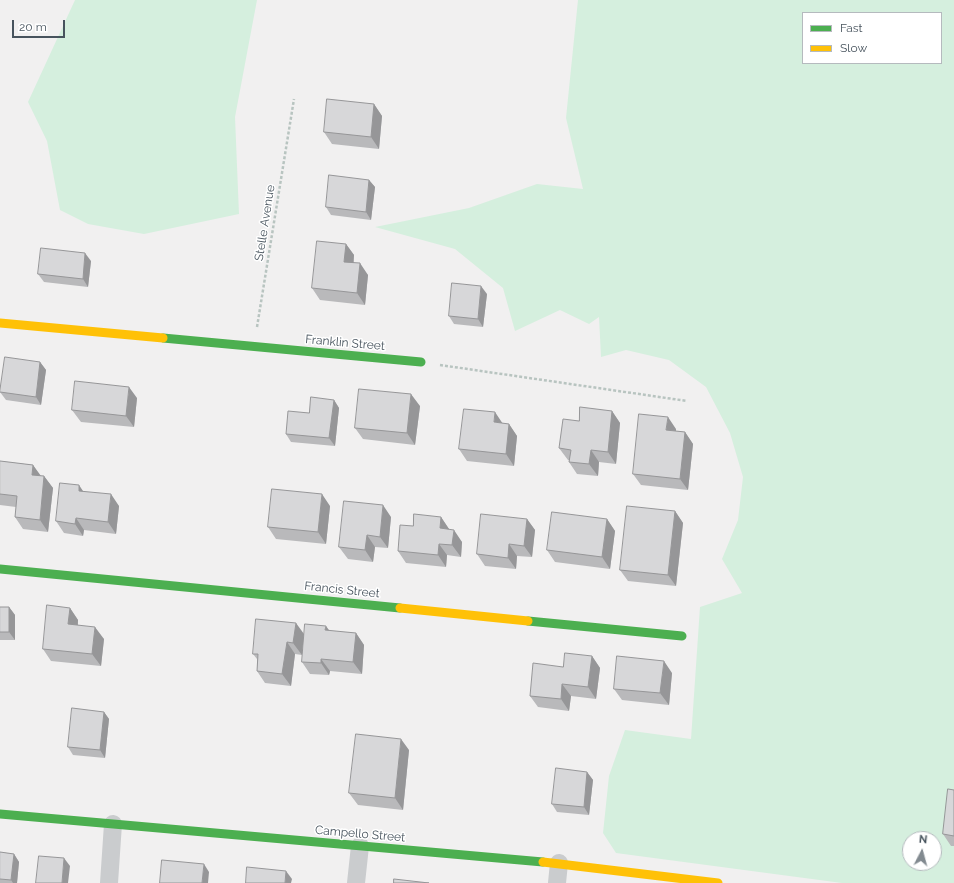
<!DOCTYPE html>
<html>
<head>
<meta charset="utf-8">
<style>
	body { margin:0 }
	#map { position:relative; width:954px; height:883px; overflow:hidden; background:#f1f0f0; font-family:Raleway,sans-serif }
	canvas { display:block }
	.legend { position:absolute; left:802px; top:12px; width:140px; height:52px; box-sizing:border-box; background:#fff; border:1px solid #b5babe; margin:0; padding:5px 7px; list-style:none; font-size:12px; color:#47535d }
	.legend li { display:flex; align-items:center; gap:8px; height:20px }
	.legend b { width:20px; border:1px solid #b5babe }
	.north { position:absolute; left:902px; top:831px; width:40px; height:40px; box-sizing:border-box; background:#fff; border:1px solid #b5babe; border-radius:50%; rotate:6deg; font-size:11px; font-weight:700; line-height:16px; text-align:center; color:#47535d }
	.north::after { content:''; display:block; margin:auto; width:14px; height:18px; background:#828a90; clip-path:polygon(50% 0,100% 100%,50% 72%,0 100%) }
	.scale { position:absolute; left:12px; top:20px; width:53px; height:18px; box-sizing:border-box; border:2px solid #47535d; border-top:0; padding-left:5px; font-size:12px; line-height:14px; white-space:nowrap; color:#47535d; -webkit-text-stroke:3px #fff; paint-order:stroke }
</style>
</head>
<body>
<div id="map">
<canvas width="954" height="883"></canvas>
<ul class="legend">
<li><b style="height:5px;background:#4caf50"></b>Fast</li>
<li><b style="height:5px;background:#ffc107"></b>Slow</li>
</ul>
<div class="north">N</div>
<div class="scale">20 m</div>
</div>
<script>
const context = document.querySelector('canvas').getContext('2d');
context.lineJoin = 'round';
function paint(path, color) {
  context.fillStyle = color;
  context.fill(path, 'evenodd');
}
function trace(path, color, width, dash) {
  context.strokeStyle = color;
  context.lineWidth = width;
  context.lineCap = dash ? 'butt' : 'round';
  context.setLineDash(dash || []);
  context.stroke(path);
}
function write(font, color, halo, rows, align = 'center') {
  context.font = font + ' Raleway,sans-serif';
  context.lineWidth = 3;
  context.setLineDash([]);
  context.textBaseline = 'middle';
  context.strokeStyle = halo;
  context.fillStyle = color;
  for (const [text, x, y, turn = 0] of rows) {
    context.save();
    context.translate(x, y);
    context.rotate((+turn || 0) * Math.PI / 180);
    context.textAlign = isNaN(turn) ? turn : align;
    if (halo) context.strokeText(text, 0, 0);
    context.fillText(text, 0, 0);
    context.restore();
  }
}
paint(new Path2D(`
	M75,0H257L235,117L239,214L144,234L88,224L60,210L47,141L28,102Z
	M578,0H954V883H842L616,853L603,833L609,776L625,730L691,739L700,607L742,593L722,559L738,520L743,477L730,433L706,387L669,360L626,350L601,357L599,317L589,324L560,310L515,331L503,288L455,249L375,227L469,208L537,184L583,189L566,118ZM803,13H941V63H803ZM910,839H934V863H910Z`), '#d5efde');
trace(new Path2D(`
	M257,327L294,99
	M440,365L687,401`), '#b8c4c0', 2.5, [3, 2]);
trace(new Path2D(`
	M109,883L113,824
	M356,883L360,846
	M557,883L559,863`), '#caccce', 18);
trace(new Path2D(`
	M163,338L421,362
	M0,569L400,608
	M528,621L682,636
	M0,814L543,862`), '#4caf50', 9);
trace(new Path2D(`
	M0,323L163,338
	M400,608L528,621
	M543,862L718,883`), '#ffc107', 9);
paint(new Path2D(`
	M374,104L382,116L379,149L332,144L324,132Z
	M369,180L375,187L371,220L331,215L326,207Z
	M346,244L354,255V263L368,275L365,305L320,300L312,288Z
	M91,261L88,287L44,282L38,274Z
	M487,294L483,327L454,324L449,316Z
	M40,362L46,370L41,405L6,400L0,392Z
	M137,398L134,427L81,422L72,410Z
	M334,400L339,408L335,446L291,442L286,434L309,413Z
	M420,406L415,445L363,439L355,428Z
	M612,411L620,423L616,464L599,462L598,476L577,474L569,462V460H568L559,448L579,421Z
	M503,423L509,424L517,436L514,466L467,461L459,449Z
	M676,429V431L685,432L693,444L688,490L641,485L633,474Z
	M0,461L33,465L40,476H44L53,488L48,532L23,529L15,517L16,507L0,505Z
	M83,491L119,506L116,534L84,530L83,536L64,533L56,521Z
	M330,506L326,544L276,539L268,527Z
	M675,511L683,523L676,586L628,581L620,570Z
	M391,517L388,548L375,547L373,562L348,559L339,547Z
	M441,517L449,529L462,542L461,557L447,555L446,567L406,563L398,551L413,526Z
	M527,519L535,530L532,557L517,556L516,569L485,566L477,554Z
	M607,519L615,531L610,569L555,562L547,550Z
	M0,607H9L15,615V640H0Z
	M70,608L78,620V625L104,639L101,666L51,661L43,649Z
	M296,623L302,655L295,654L291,686L265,683L257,671V659L253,654Z
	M329,631L356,633L364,645L362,674L330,671L329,675L310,674L302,662Z
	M592,656L600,668L596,699L571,696L569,711L538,707L530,696L563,667Z
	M672,673L669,705L622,700L614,689Z
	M104,712L109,719L105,758L73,755L68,747Z
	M409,750L403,810L358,805L349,793Z
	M587,772L593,780L589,815L557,812L552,804Z
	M954,790V846H951L943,834Z
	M0,852L14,854L19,862L17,883H0Z`), '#b9b9bb');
paint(new Path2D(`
	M374,104L382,116L379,149L371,137Z
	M369,180L375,187L371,220L366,212Z
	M346,244L354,255L352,274L344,262Z
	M85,253L91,261L88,287L83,279Z
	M360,263L368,275L365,305L357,293Z
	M481,286L487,294L483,327L478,319Z
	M40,362L46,370L41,405L36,397Z
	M129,387L137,398L134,427L126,416Z
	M411,394L420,406L415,445L407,433Z
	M334,400L339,408L335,446L329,438Z
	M612,411L620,423L616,464L608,452Z
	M495,412L503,424L494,422Z
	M668,417L676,429L675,442L666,430Z
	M509,424L517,436L514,466L506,454Z
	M685,432L693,444L688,490L680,479Z
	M591,450L599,462L598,476L589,464Z
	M33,465L41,476L32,475Z
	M44,476L53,488L48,532L40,520Z
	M79,485L87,497L79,491Z
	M111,494L119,506L116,534L108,522Z
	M322,494L330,506L326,544L318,532Z
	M383,505L391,517L388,548L380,537Z
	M675,511L683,523L676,586L668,575Z
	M441,517L449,529L448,540L440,528Z
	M76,518L84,530L83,536L75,524Z
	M527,519L535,530L532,557L524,546Z
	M607,519L615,531L610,569L602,557Z
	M454,530L462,542L461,557L452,545Z
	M367,535L375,547L373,562L365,550Z
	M439,544L447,555L446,567L438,555Z
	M509,544L517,556L516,569L508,558Z
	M9,607L15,615V640L9,632Z
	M70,608L78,620L77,636L68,624Z
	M296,623L304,634L302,655L293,643Z
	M326,626L334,637L325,630Z
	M95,627L104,639L101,666L92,654Z
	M356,633L364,645L362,674L353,662Z
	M287,642L295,654L291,686L282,674Z
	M592,656L600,668L596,699L588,687Z
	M321,659L330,671L329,675L321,663Z
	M664,661L672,673L669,705L660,693Z
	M562,684L571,696L569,711L561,699Z
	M104,712L109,719L105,758L100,750Z
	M401,739L409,750L403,810L395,798Z
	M587,772L593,780L589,815L584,807Z
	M14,854L19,862L17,883H13L11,880Z
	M64,858L70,866L68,883H62Z
	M204,864L209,872L208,883H202Z
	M286,871L292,879L291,883H285Z`), '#969698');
const building = new Path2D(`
	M327,99L374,104L371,137L324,132Z
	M329,175L369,180L366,212L326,207Z
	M317,241L346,244L344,262L360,263L357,293L312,288Z
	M41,248L85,253L83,279L38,274Z
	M452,283L481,286L478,319L449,316Z
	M5,357L40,362L36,397L0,392Z
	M75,381L129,387L126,416L72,410Z
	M359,389L411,394L407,433L355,428Z
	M311,397L334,400L329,438L286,434L288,411L309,413Z
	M580,407L612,411L608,452L591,450L589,464L569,462L571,450L559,448L563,419L579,421Z
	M464,409L495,412L494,422L509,424L506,454L459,449Z
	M639,414L668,417L666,430L685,432L680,479L633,474Z
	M0,461L33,465L32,475L44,476L40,520L15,517L17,496L0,494Z
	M60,483L79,485V491L111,494L108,522L76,518L75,524L56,521Z
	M272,489L322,494L318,532L268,527Z
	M344,501L383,505L380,537L367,535L365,550L339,547Z
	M627,506L675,511L668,575L620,570Z
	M552,512L607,519L602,557L547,550Z
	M414,514L441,517L440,528L454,530L452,545L439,544L438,555L398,551L400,525L413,526Z
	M481,514L527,519L524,546L509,544L508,558L477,554Z
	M47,605L70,608L68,624L95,627L92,654L43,649Z
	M0,607H9V632H0Z
	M256,619L296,623L293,643L287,642L282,674L257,671L258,654H253Z
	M305,624L326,626L325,630L356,633L353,662L321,659V663L302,662Z
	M565,653L592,656L588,687L562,684L561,699L530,696L533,663L563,667Z
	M617,656L664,661L660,693L614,689Z
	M72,708L104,712L100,750L68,747Z
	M356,734L401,739L395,798L349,793Z
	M556,768L587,772L584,807L552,804Z
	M948,789L954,790V836L943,834Z
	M0,852L14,854L11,880L0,879Z
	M39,856L64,858L62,883H36Z
	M162,860L204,864L202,883H160Z
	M247,867L286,871L285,883H246Z
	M394,879L429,883H394Z`);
paint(building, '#d7d7d9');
trace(building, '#969698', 1);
write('12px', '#47535d', '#fff', [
	["Stelle Avenue",265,223,-81],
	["Franklin Street",345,343,5],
	["Francis Street",342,590,6],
	["Campello Street",360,834,5]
]);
</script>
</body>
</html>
